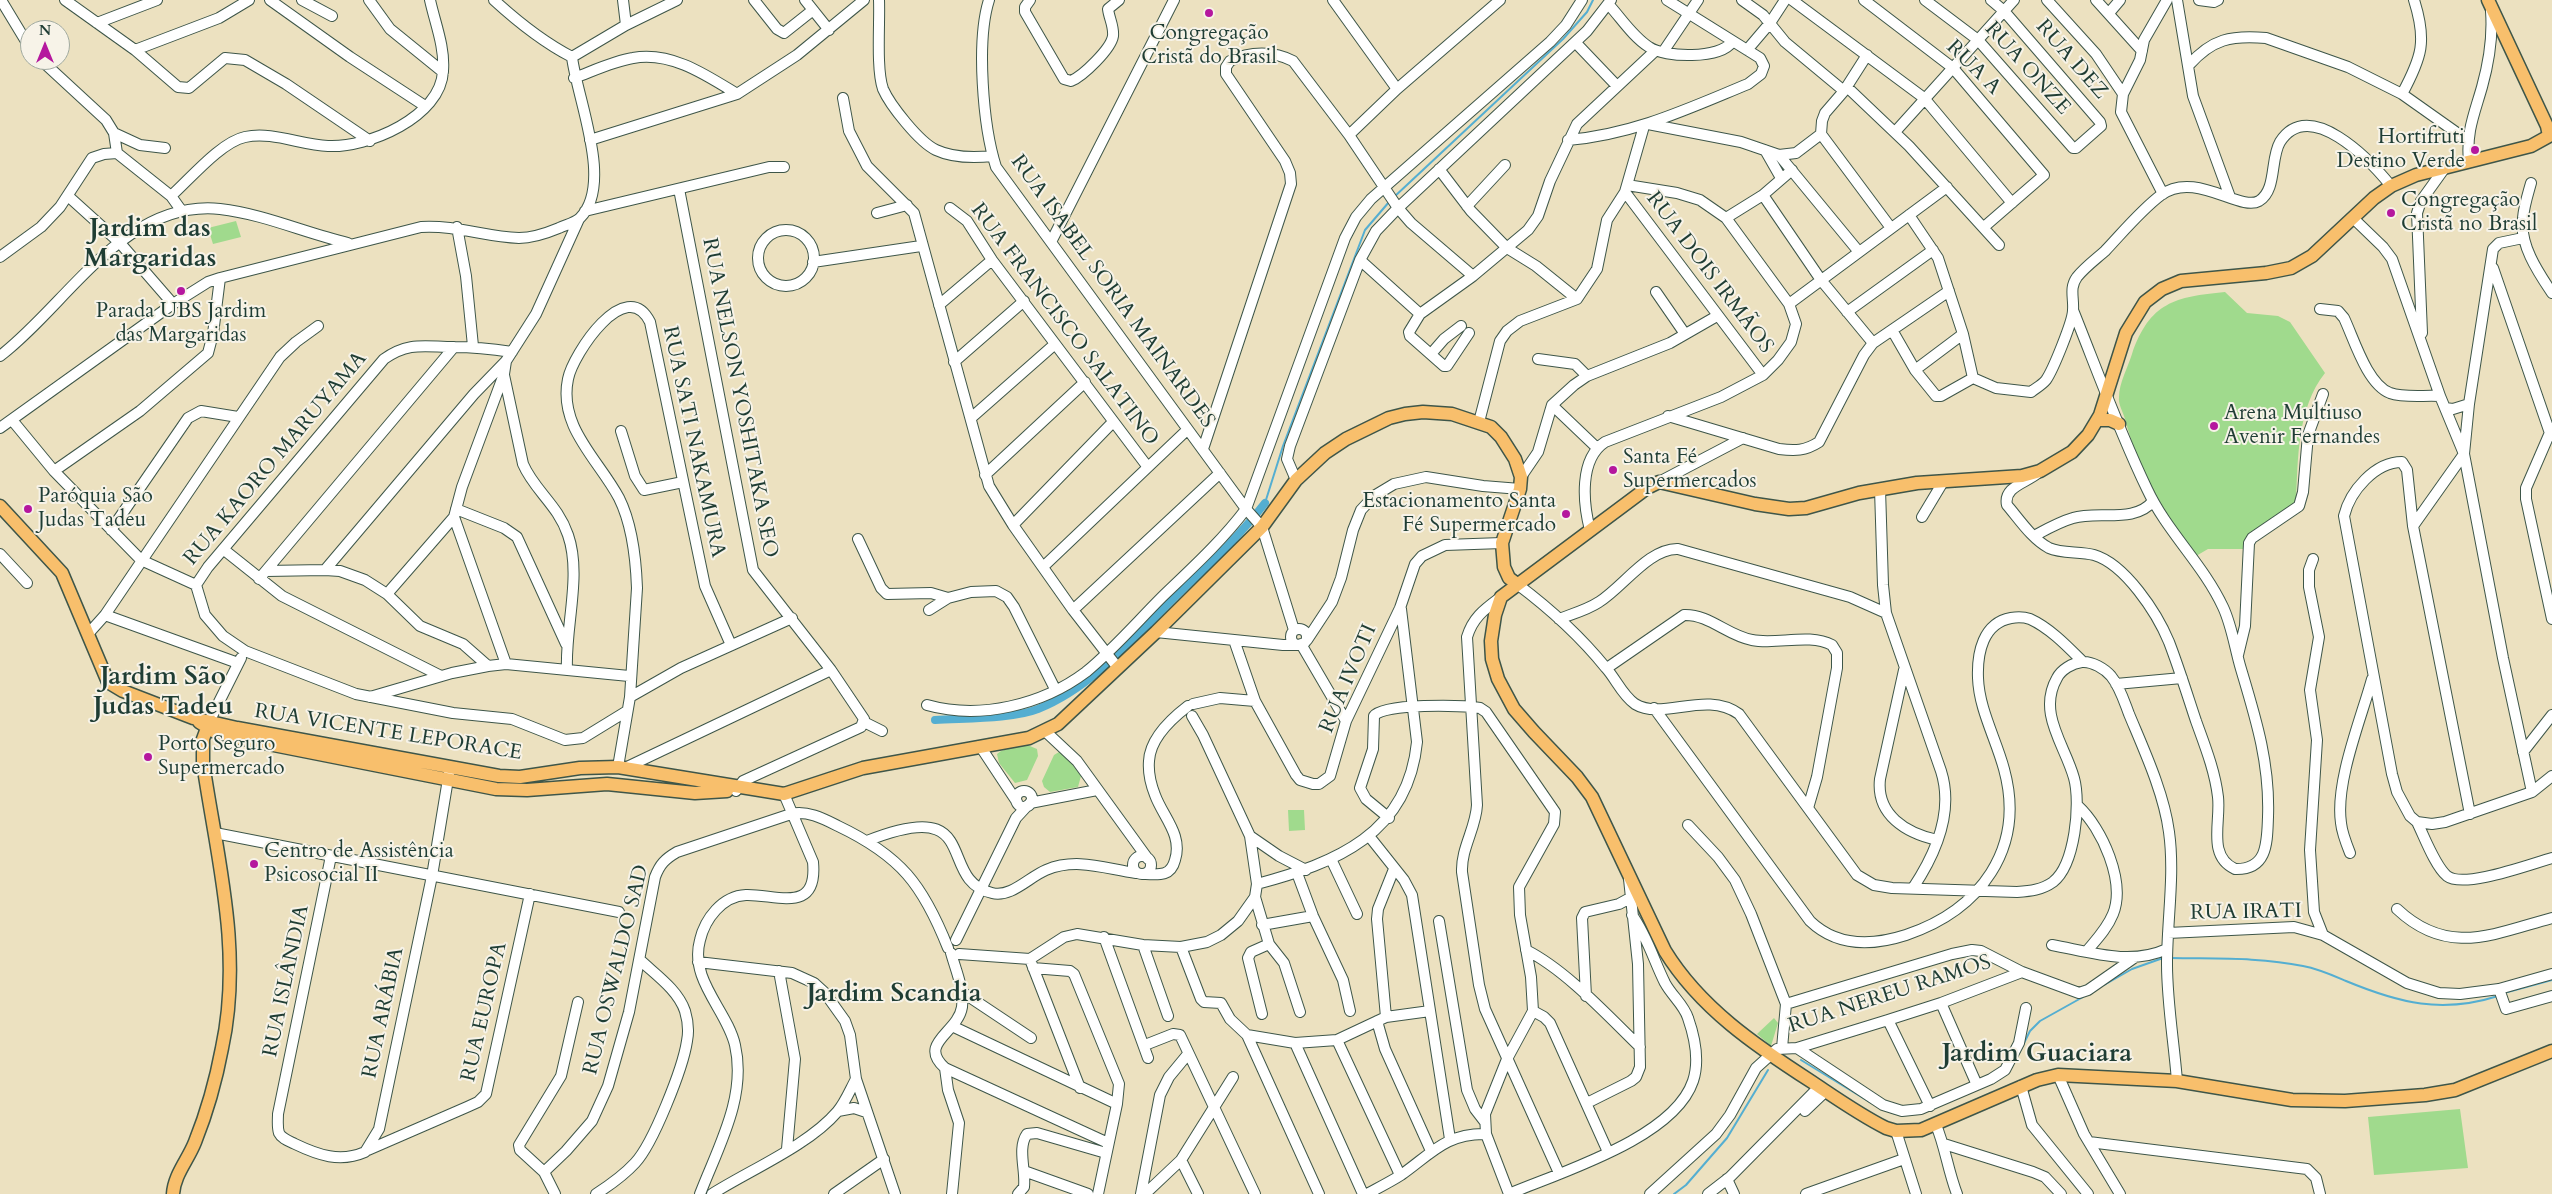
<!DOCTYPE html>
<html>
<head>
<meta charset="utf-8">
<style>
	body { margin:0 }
	#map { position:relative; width:2552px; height:1194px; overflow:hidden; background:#ece1c0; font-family:Cardo,serif }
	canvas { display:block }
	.north { position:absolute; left:20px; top:20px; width:50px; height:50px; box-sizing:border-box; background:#f7f3e8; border:1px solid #a1aaa0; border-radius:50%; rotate:0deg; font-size:14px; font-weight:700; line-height:20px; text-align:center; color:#1f3d34 }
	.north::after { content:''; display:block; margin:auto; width:18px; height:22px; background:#b5179e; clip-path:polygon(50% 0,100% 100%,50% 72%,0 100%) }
</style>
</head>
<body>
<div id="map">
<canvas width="2552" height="1194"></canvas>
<div class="north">N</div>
</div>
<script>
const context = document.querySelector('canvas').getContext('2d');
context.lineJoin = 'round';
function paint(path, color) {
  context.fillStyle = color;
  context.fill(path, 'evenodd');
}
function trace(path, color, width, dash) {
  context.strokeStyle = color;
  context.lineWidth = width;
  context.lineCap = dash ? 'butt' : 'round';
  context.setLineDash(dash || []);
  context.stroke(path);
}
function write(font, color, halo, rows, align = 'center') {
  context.font = font + ' Cardo,serif';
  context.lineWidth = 4;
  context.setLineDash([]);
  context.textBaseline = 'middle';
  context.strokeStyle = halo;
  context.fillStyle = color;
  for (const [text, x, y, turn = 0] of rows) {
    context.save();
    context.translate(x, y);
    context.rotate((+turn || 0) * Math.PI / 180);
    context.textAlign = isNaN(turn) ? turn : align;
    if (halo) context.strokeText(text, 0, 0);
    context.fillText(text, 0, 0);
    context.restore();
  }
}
paint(new Path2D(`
	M236,221L241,237L213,244L208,228Z
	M2225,292L2247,313L2278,316L2290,322L2325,373C2297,408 2298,459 2296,502L2245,549H2208L2196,556C2165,513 2138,470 2125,419C2123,412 2118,404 2119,397C2119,383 2128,367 2132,354C2150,302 2175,297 2225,292Z
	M1025,744L1037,749L1038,756L1027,780L1015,783L999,763L997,754L1001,751Z
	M1059,752H1063L1081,776L1078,787L1050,792L1044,787L1042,781L1054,755Z
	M1288,810H1304L1305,830L1289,831Z
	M1774,1018L1778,1023L1771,1046L1757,1034Z
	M2460,1109L2468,1168L2374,1175L2368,1117Z`), '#a0da8d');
trace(new Path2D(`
	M1394,197L1563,39L1587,12L1593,0
	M1265,503L1283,446L1365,230L1389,202
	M2171,958C2215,959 2260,957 2303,966C2319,969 2332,975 2346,981C2399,1003 2442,1014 2498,996
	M2104,985L2132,969L2163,958
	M2504,993L2552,980
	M2019,1053L2030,1031L2040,1021L2083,997
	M1801,1060L1873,1104
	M1882,1109L1896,1114
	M1674,1194L1686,1185L1727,1138L1768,1070`), '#54aed1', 2);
trace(new Path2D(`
	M935,720C964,718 1013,719 1038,709C1091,688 1133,639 1173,599C1205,568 1238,538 1265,503`), '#54aed1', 8);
const minor = new Path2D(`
	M1,0L30,48
	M65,0L135,50L178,87L189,88L225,58L245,60L286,84L370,141
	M270,0L350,57L425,106
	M302,0L332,16
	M369,0L390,29L443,72
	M494,0C518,22 543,42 572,57
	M623,0L626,25
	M754,0L777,29L784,33L813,10
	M805,0L829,30
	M879,0C880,22 876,69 883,89C890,105 919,142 936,150C953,158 974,158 993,156
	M989,0C976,41 983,126 996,167L1246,509L1262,527L1294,630
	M1030,0L1025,7V12L1064,79L1071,81C1083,76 1111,49 1113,36C1114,26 1109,18 1108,9L1119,0
	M1333,0L1397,89
	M1742,0L1763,15L1785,42L1844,91
	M1792,0L1924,98L2012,203
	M1864,0L1953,68L2044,175L1984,227
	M1925,0L1978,40L2073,148H2076L2101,126L2100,122L2004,11L1991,0
	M2047,0L2096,54L2123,94
	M2096,0L2142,51
	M2177,0L2193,96L2230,197
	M2199,0L2214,2L2218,0
	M1609,5C1621,18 1633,37 1649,47C1665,58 1720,59 1732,42
	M2109,13L2120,0
	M97,23L157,0
	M1575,42L1617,86
	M135,50L219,18L249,0
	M1747,50L1770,23L1785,0
	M1663,52L1698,0
	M572,57L626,25L677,0
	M41,60L106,120L114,133L117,153L171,196
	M2189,65C2212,39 2231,35 2266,38L2348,67L2402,94L2467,140
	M574,78C593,71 614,61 633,58C671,51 706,75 737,94
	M1847,87L1909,146L1999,245
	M2402,94C2422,57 2427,41 2414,0
	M843,98L849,131L867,166L914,213L989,486L1013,525L1073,610L1118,668
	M1648,124L1741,142L1779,155L1796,153L1821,134
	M1895,132L2014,0
	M114,133L140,145L165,148
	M1821,134L1891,228
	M1821,134L1822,121L1825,113L1844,91L1867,55
	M1349,135L1397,89L1500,0
	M590,140L737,94L797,55L864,0
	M1568,140C1635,134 1687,109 1748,84L1761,74L1764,66L1760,58L1667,0
	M1765,150L1781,178
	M1779,155L1859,252
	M2469,162C2466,132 2474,115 2482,87C2489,62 2493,37 2491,11
	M1439,169L1471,211L1507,248L1536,266L1577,299
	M2531,183C2528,194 2524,206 2523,218C2519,244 2538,272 2552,293
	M679,189L753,570L831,670L864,719L861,727L743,781L736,791
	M1625,192L1763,375
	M2163,194L2121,112L2123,94L2140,60L2144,40L2167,0
	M1763,195L1821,280L1873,343
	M68,196L120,243L173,304
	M1467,206L1505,165
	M950,208L967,221L992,260L1147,466
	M181,210L171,196C190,179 221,142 245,137C272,131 301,145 328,146C368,148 441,117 443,71C445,47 435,23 430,0
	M585,211L769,167H784
	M877,213L907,205
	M1909,215L1938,258L1963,334L1973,378L1996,388L2031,392C2036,388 2042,385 2046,380C2053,370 2073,321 2073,310C2074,298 2069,288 2077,277C2085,267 2096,259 2105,251C2123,232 2141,210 2161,195C2195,170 2240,212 2259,201C2277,190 2270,159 2280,142C2309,96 2370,160 2391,186
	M1726,218L1763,195L1792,170
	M2353,218L2383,247L2392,259L2440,396L2464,454L2503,658L2532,792
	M457,227L466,276L473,346
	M758 258a28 28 0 1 1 56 0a28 28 0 1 1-56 0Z
	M1051,242L1174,0
	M0,257L41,227L60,207L92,158L104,154L117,153
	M1360,260L1420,314
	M813,262L921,246
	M2493,268L2551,436
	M1656,292L1685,334
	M1789,304L1947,187
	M939,305L992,260
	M2320,309L2338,311L2344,318C2354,339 2367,384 2390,393C2404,398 2424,395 2440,396
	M1847,312L1933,250
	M1892,330L1915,370L1936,396H1941L1973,378
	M1469,333L1447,366H1444L1410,336L1409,332L1420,314L1473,276L1528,230L1538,216L1550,181L1577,124L1655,51
	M2422,333L2417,213L2421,201L2444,169
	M512,352C492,349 474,347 454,347C426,347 409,341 384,359L208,567L196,585L205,615L223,636L245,651L356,694L453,713L512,719L565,740L583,738L627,711
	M1431,354L1444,339L1461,326
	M0,356C67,305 124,199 220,209C264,214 305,233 348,243
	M1538,359L1575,364L1587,376
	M954,362L1024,301
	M1915,370L1963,334
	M504,375L523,464C534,490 558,505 568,535C582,575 565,627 567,669
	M1552,405L1596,447
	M2445,408L2453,409L2469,404
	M1668,416L1779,449C1795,451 1805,451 1819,442L1864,355L1873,343L1949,291
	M971,418L1055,344
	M12,420L54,471L141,560L196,585
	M1479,422L1500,341L1507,331L1520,321L1577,299L1597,269L1607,220L1625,192L1644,126
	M0,428L173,304L208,282L220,278L421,227C457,225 485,237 519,238C533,238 547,233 559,228C565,225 575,223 580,218C614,184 577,99 572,57
	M2552,428L2526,488V499L2552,619
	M621,431L635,476L644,490L683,482
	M1203,449L1291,184L1290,173L1285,161L1226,74V67L1230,61C1250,51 1274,51 1293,61L1349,135L1398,208L1411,223L1473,276
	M54,471L140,411L208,353L213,334L220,278
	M2038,473C2026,483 2003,487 2007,505C2019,519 2032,539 2049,548C2062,554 2080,551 2094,555C2125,564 2157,613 2169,642C2179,668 2187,694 2196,721C2205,746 2215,771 2218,797C2221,822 2207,856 2235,869C2268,870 2267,842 2268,817C2270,764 2256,719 2241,669C2235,649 2232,626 2223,607C2203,564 2167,532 2147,489C2119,431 2097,370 2073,310
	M985,475L1085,382
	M1521,477L1538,452L1552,405L1574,385L1587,376L1670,343L1717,316
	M1296,480L1287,459L1290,446L1360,260L1376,231L1398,208L1587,31L1611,0
	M1659,482L1743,438
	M1880,489L1883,585L1886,613L1941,771C1954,812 1935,855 1913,888
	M456,509L504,528L517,537L566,644
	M1922,517L1943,482
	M1013,525L1113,422
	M2413,526L2407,470L2402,462C2375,462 2350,491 2344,516L2392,774L2397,792L2410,816L2417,822L2432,824L2445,822L2532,792L2552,776
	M111,530L188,418L201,411L238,417
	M1590,530C1583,503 1579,459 1605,442L1721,397L1763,375L1778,360L1791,342L1796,324L1789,304L1726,218L1700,200L1677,193L1627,185
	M2034,536C2047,529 2059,522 2073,518C2097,510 2135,524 2153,501
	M858,539L881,588L887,594L931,593L948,598L971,592L996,591L1007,597L1014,607L1055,689
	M223,549L282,596L441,676
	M0,554L27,583
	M2313,559L2309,570V587L2319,637L2310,690L2317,740L2310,850L2314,912L2323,935L2407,983L2439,993L2460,994L2499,989L2552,974
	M1043,567L1187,430
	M325,570L474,394L506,361
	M266,571L325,570L340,571L365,580L387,594L420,626L463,644L488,666L506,664L629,676
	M259,579L454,347
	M1517,584C1549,608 1581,637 1606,668C1616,679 1622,695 1635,704C1663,721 1705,690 1739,714L1857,875L1874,885L1892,888L2017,892C2030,891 2042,890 2053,882C2075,865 2081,803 2074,778C2065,745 2037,713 2057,678C2061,670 2072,663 2082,662C2092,661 2105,669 2111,676C2120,687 2124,701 2129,714C2144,750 2164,793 2169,832C2175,875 2167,920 2167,964C2167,1003 2174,1042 2177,1081
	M387,594L454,517
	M1501,597C1485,609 1473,617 1467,637L1477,805C1476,828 1461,848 1462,872L1479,985L1485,1009L1559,1173
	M929,610L948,598
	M1073,610L1220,473
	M105,615L238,663
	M1559,619C1572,614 1587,610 1599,602C1623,587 1649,548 1678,549L1850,597L1886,613
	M1291 637a8 8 0 1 1 16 0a8 8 0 1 1-16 0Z
	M1156,632L1283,645H1298
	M88,634L105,615L280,357L296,342L318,326
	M1234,640L1255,701L1296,775L1300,780L1313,784H1319L1330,776L1346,721L1400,608L1415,564L1422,556L1445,545L1502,543
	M1307,640L1332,602L1341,578L1353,530L1361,510L1374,496L1394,484L1426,477L1483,486L1520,489
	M1301,644L1346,721
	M2238,655L2245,626L2249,543L2252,538L2299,506L2303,492L2308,435L2323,394
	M506,664L454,517L462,487L504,374L506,361L536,314L579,219
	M1607,668L1684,615C1709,614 1728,636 1752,640C1777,645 1809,633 1832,645L1837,653V668L1817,777L1808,808
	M1904,670L1880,779C1876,815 1906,833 1937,840
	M2116,684L2182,678
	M370,697L452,673L488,666
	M630,697L681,668L792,618
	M1193,704L1220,698L1255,701
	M927,705C980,720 1042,705 1086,672C1113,650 1137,622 1162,597C1191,569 1221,542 1246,509L1345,238L1356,217L1371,199L1550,42L1566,25L1582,0
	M1654,708L1810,921C1837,947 1872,946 1906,935C1980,910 2026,849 2004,769C1996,739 1979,709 1978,678C1977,653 1983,623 2011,618C2017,617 2024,617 2030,619C2050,628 2068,647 2083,662
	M210,720L241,658
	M864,722L882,731
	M1045,731L1077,761L1148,859
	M980,746L1017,802
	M2523,752L2552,715
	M618,767L630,697L637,588C636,560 632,524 619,498C599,460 558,427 568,379C573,354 626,274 650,322L705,586L731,645
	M625,768L831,670
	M1016 799a8 8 0 1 1 16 0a8 8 0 1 1-16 0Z
	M1030,803L1097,790
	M2078,806C2102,828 2126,882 2113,914C2107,929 2096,940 2086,952
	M2470,814L2413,526L2464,454L2469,404L2493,249L2499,243L2523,238
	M1389,818L1366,799L1360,788L1373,749L1374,716C1383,703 1463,705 1480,708L1486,712L1555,812L1554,824L1519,887L1520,915L1531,977L1533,1011L1507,1059L1485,1114L1486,1134L1509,1194
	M2417,822C2424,836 2435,866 2447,876C2464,889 2530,864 2552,858
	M1688,825L1718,857L1735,880L1751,914L1786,1004L1782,1048
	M215,833L619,912
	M1250,836L1279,856L1306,870
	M1369,836L1404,880L1412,895L1450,1139
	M867,841C985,794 935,880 992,893C1011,898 1029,877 1046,870C1077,857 1106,869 1136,873
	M2350,853C2346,843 2342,833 2341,823C2335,782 2361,719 2372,679
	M1133 865a9 9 0 1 1 18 0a9 9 0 1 1-18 0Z
	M331,856L278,1114C278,1120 277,1127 279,1133C282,1139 289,1141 295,1144C318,1155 340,1163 365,1152L379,1129L432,876L449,773
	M1331,859L1357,914
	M1297,873L1313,916L1343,980L1350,1011
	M1145,874C1160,875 1171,876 1175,860C1183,835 1163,817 1155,795C1151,785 1148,773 1149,761C1150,738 1171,719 1188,706
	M1257,884C1336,863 1408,834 1417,742L1401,609
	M1255,897L1269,944L1284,963L1300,1012
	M2397,909C2448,957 2493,934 2552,918
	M1439,921L1467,1090L1475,1109L1485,1122
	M1262,925L1313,916
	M2168,933L2294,927L2323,935
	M1104,937L1148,1058
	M956,940L1016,818L1028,805
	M1143,945L1168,1016
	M2052,945C2090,952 2130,966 2167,949
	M1181,947L1201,999L1204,1002L1221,1003L1230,1019L1247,1035L1295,1043L1337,1040L1386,1017L1430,1011
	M1526,950C1566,970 1608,1016 1640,1047
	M951,953C956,971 964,988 962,1007C958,1033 917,1043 945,1068L1108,1143
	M959,954L1030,959L1064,937L1077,934L1143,945L1181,947L1207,942L1221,935L1238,921L1255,897L1257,884L1250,836L1203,735L1192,716
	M698,962L792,973L814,983L825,993L845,1021L850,1035L856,1079L895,1194
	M1031,962L1080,1088
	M1033,968L1070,971L1074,974L1119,1084L1117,1104L1098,1194
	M779,971L795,1059L787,1149
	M2499,989L2506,1009L2552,996
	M962,992L1031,1038
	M1586,996L1582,918L1585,912L1619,904L1630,898
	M1941,1003L1977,1085
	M1786,1004L1952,954L1972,950L1981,951L2022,972L2079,993L2088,990L2134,958
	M1533,1011L1544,1017L1550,1023L1608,1152
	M1262,1014L1248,958L1251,952L1269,944
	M1386,1017L1377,919L1378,909L1394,869
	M1888,1020L1930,1106
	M1377,1021L1385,1049L1431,1151
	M954,1027L1117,1104
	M1247,1035L1319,1194
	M1337,1040L1400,1175
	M1295,1043L1363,1194
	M1145,1045L1173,1034L1180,1035L1255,1194
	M1797,1048L1883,1105L1902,1111L1921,1109L1991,1079L2005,1070L2019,1043L2026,1008
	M945,1068L948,1090L959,1123L952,1194
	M2058,1075L2084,1134L2120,1194
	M2021,1086L2032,1125L2088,1194
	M1587,1103L1631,1081L1636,1077L1640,1067L1638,964L1629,879
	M838,1111L854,1108L866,1112
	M1805,1111L1826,1091
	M1936,1125C1945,1146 1948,1171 1957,1194
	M1896,1131L1916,1194
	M2089,1142L2307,1169L2316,1178L2320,1194
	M1944,1144L2033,1172L2045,1177L2061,1194
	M368,1150L467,1107L478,1102L486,1094L530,894
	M1181,1160L1198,1194
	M1024,1171L1088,1194
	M544,1172L566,1151L592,1121L608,1086L629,1012L655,877C660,864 665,859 677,852L791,814C807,810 824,819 838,826C901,856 923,885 948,948
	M1727,1179L1734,1194
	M555,1194L544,1172L520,1150L519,1145L561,1076L578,1002
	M596,1194C610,1185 624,1175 635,1163C653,1144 683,1068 687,1041C689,1031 688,1021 685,1011C678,990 656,975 640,960
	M700,1194C718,1147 747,1097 735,1045C727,1010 689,980 700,940C705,919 722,896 746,895C776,894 818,915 813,862L784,794
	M712,1194C750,1170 809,1145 837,1112C845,1103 850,1090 856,1079
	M834,1194L884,1159
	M1018,1194L1024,1187C1026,1170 1017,1148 1027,1134L1037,1133L1106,1153
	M1141,1194L1160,1095L1169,1077L1188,1054
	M1145,1194L1181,1160L1233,1077
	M1367,1194C1378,1188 1390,1182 1401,1175C1431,1154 1446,1133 1486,1134
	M1509,1194C1561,1172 1674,1138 1693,1081C1700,1060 1695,1038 1688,1018C1684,1005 1672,996 1665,983C1654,961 1647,936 1632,915
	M1650,1194L1716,1134L1730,1115L1756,1068L1777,1049L1797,1048L1888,1020L1941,1003L2022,972
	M1708,1194L1730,1177L1819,1087
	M1806,1194L1904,1159`);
const major = new Path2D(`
	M2488,0L2547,126L2549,136L2531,146L2416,175L2391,186L2374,198L2312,256L2291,268L2266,273L2181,281L2162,289L2145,302L2126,333L2100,415L2088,435L2072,452L2040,471L2022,476L1917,483L1859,493L1806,508L1789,509L1755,504L1659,482L1647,488L1501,597L1495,615L1491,641L1492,659L1498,679L1514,709L1534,732L1577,777L1592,797L1665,951C1700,1008 1756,1046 1812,1082C1836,1098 1860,1115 1886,1128L1896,1131L1921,1130L2037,1080L2058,1075L2177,1081L2292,1100L2345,1101L2425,1095L2455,1090L2552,1051
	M2097,420H2110L2119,424
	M0,506L62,573L108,682L123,691L193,718L237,728L499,776L520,777L580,768L618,767L784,794L863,768L1029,738L1058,724L1156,632L1262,527L1296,480L1325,453L1346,439L1389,418L1405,414L1423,412L1452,414L1491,427L1501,437L1515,459L1521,477L1520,489L1502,543L1504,567L1509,578L1517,584
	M199,722L213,731L238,738L496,789L527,790L607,784L695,793L727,791
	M173,1194C174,1175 188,1160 195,1142C207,1112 216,1080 222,1048C243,951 217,858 203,763V739L210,720`);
trace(minor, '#3e5649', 12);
trace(major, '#3e5649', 15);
trace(minor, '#fff', 10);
trace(major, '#f8bf6c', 12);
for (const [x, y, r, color] of [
	[1209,13,5,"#b5179e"],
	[2475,150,5,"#b5179e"],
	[2391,213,5,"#b5179e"],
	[181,291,5,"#b5179e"],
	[2214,426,5,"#b5179e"],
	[1613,470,5,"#b5179e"],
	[28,509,5,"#b5179e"],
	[1566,514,5,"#b5179e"],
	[148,757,5,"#b5179e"],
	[254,864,5,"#b5179e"]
]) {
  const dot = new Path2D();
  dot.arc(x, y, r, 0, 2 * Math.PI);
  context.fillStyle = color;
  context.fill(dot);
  trace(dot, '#f7f3e8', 2);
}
write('21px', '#1f3d34', '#f7f3e8', [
	["Congregação",1209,34,"center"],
	["Cristã do Brasil",1209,58,"center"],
	["Hortifruti",2465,138,"right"],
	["Destino Verde",2465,162,"right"],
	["Congregação",2401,201],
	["Cristã no Brasil",2401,225],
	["Parada UBS Jardim",181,312,"center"],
	["das Margaridas",181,336,"center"],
	["Arena Multiuso",2224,414],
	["Avenir Fernandes",2224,438],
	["Santa Fé",1623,458],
	["Supermercados",1623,482],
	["Paróquia São",38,497],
	["Judas Tadeu",38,521],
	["Estacionamento Santa",1556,502,"right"],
	["Fé Supermercado",1556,526,"right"],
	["Porto Seguro",158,745],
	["Supermercado",158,769],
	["Centro de Assistência",264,852],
	["Psicosocial II",264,876]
], 'left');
write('21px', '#1f3d34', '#f7f3e8', [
	["RUA DEZ",2071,60,49],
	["RUA A",1973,68,45],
	["RUA ONZE",2027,69,48],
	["RUA DOIS IRMÃOS",1709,273,53],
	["RUA ISABEL SORIA MAINARDES",1112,292,54],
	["RUA FRANCISCO SALATINO",1064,325,53],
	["RUA NELSON YOSHITAKA SEO",739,398,79],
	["RUA SATI NAKAMURA",693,442,78],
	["RUA KAORO MARUYAMA",276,459,-50],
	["RUA IVOTI",1349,679,-67],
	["RUA VICENTE LEPORACE",388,733,9],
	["RUA IRATI",2246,913,-1],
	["RUA OSWALDO SAD",617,970,-76],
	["RUA ISLÂNDIA",287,981,-78],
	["RUA NEREU RAMOS",1890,995,-18],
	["RUA EUROPA",485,1012,-77],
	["RUA ARÁBIA",384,1013,-78]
]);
write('bold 26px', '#1f3d34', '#f7f3e8', [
	["Jardim das",150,230],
	["Margaridas",150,260],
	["Jardim São",163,678],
	["Judas Tadeu",163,708],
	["Jardim Scandia",894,995],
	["Jardim Guaciara",2037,1055]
]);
</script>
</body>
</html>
